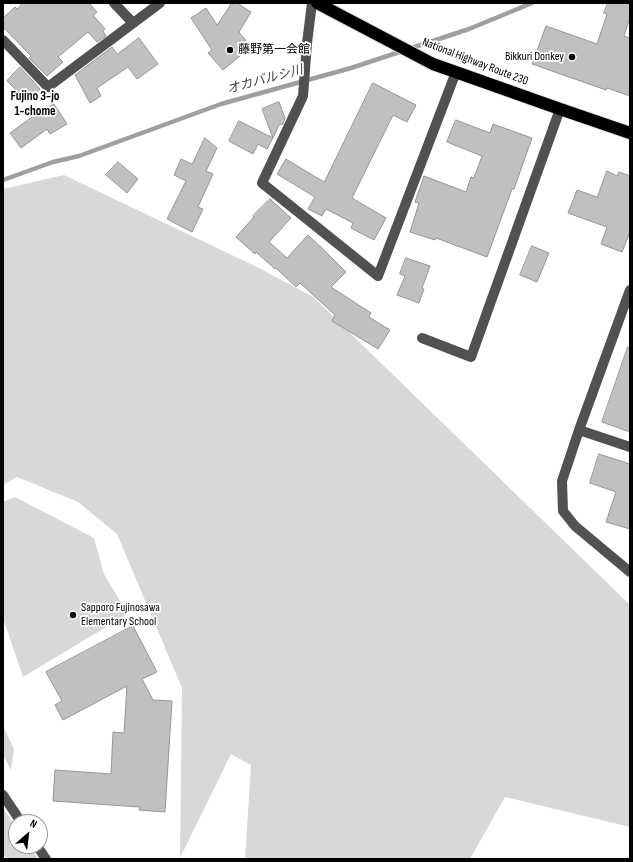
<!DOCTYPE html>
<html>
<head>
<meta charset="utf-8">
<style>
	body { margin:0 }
	#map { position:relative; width:633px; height:862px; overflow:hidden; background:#fff; font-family:"Sofia Sans Condensed",sans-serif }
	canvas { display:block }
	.frame { position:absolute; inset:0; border:4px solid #000; pointer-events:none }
	.north { position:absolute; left:8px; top:814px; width:40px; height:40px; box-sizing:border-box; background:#fff; border:1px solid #999; border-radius:50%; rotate:28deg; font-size:11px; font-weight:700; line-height:16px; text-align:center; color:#000 }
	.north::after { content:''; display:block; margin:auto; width:14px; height:18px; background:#000; clip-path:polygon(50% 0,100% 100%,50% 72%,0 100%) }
</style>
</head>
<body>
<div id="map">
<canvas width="633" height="862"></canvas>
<div class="frame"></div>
<div class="north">N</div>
</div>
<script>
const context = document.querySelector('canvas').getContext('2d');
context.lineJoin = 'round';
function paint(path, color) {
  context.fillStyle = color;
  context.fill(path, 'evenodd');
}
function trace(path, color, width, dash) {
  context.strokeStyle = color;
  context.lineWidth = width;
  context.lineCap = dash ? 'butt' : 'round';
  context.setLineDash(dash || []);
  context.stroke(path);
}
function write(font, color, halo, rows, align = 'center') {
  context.font = font + ' "Sofia Sans Condensed","Noto Sans JP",sans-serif';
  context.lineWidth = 3.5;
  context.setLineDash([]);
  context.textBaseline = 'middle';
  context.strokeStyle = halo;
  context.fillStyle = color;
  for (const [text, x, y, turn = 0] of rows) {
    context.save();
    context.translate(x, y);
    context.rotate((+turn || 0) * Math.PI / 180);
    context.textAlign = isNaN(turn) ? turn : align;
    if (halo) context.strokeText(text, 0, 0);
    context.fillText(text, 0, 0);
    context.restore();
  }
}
paint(new Path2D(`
	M64,175L259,268L313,297L630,605V827L505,797L470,859H245L251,765L231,754L180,858L182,688L117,534L78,502L17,477L3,485V189Z
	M15,497L94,538L104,574L128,614L23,677L3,618V502Z
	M3,726L14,749L11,770L3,755Z
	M3,808L16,827V846H29L38,859H7L3,855Z`), '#d8d8d8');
trace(new Path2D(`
	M3,180L53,162L79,156L221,104L351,68L469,29L532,3`), '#9f9f9f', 4.5);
const building = new Path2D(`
	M23,3H89L97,12L93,15L105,29L103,31L106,36L97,42L88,32L58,57L63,62L47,76L29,58L31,56L3,27V18L15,7L17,9Z
	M232,3H237L251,12L239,32L251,47L223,70L208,53L212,50L191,18L206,8L217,25Z
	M608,3H630V17L624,36L630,38V96L607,88L606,90L532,64L546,26L597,44L607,14L604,13Z
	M139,38L158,64L137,79L128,67L97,88L101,96L90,103L75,75L112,47L117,54Z
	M20,67L40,89L28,102L7,81Z
	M373,83L416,105L407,122L393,115L352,198L386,218L374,240L351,228L353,223L326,209L322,216L308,209L315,197L277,174L286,159L324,182Z
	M279,102L285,118L283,124L279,125L273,138L262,109Z
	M54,104L67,124L50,134L47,129L21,148L10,133L32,117Z
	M456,120L490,133L493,124L532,138L514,189H512L487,257L436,238L435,240L410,232L419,203L415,202L424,176L466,192L471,177L474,178L482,156L447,142Z
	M239,121L273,138L267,149L258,144L253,154L229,141Z
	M205,138L217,148L206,171L213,174L198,207L203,209L192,232L167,219L186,181L174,175L181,159L192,164Z
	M118,162L138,179L127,193L106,175Z
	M607,171L617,176L619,172L630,176V232L622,252L601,244L607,227L568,213L577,190L597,197Z
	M270,199L291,218L269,242L287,258L308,235L326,252L346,272L331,287L371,313L369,317L390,330L378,349L332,321L335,315L300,283L296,287L276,268L275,269L256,252L255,254L236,237L254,217L253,216Z
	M532,246L549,253L537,282L520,275Z
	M406,258L430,266L422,288L424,289L419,303L397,295L405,276L400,274Z
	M628,347L630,348V432L602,422Z
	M599,454L630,464V529L606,522L616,492L590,483Z
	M133,626L157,672L142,679L153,700L172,701L165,812L139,810L140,807L53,801L55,770L111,774L113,732L124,733L127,686L63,720L55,705L62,701L46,672Z`);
paint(building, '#c0c0c0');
trace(building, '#959595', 1);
const highway = new Path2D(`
	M317,3L433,64L560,109L630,133`);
trace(highway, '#dbdbdb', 14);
trace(new Path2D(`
	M114,3L133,23
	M312,3L307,43L303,96L262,183L378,276L456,72
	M3,40L48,87L160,3
	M630,290L579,430L562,481L563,511L575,526L630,572
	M422,338L471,357L560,109
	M579,430L630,447
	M3,795L21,822
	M37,846L46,859`), '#515151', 10);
trace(highway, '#000', 12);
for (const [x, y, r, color] of [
	[230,50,4,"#000"],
	[572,57,4,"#000"],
	[73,615,4,"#000"]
]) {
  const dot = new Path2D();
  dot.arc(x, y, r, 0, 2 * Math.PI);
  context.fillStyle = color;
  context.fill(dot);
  trace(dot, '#fff', 1.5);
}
write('12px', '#000', '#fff', [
	["藤野第一会館",238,50],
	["Bikkuri Donkey",564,57,"right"],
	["Sapporo Fujinosawa",81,608],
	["Elementary School",81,622]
], 'left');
write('12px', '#000', '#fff', [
	["National Highway Route 230",475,62,21]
]);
write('italic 13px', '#404040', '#fff', [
	["オカバルシ川",265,80,-15]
]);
write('bold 13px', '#000', '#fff', [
	["Fujino 3-jo",35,97],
	["1-chome",35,112]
]);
</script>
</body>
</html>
